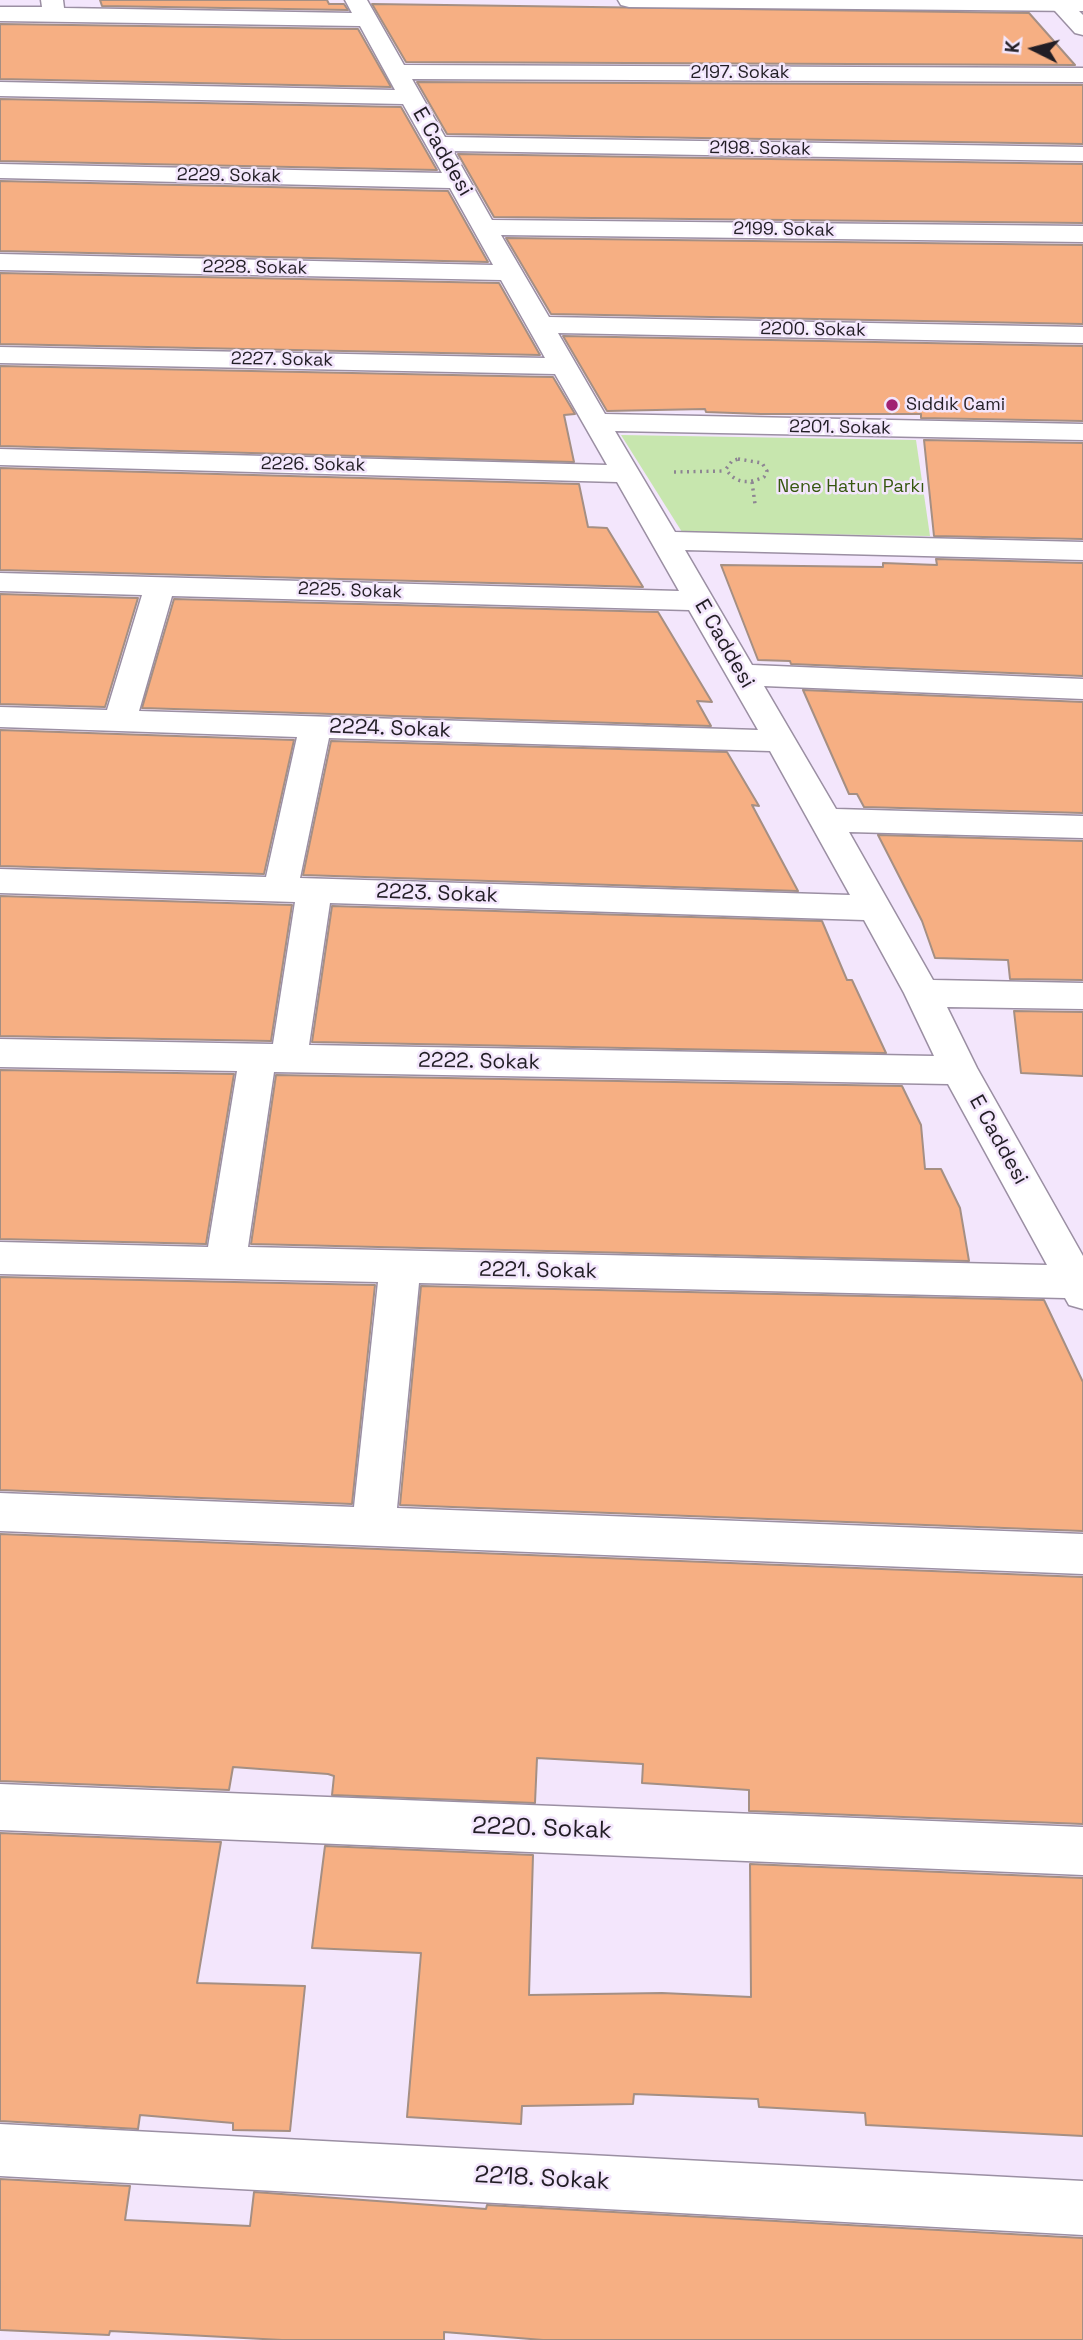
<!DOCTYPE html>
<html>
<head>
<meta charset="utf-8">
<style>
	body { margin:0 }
	#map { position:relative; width:1083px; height:2340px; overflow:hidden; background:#f3e6fc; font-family:"Space Grotesk",sans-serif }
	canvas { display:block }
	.north { position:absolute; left:999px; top:14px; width:70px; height:70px; -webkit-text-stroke:5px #f3e6fc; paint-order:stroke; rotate:276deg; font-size:19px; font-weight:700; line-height:28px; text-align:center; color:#221e25 }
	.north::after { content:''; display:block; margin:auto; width:24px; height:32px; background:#221e25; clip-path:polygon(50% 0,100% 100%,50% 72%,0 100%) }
</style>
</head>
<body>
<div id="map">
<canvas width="1083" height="2340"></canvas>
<div class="north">K</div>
</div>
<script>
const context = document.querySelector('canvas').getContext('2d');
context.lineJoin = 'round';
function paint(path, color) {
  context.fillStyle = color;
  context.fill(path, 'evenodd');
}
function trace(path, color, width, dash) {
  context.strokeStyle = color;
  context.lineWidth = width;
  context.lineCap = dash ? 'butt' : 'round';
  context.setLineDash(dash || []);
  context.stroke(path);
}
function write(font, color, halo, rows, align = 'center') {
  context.font = font + ' "Space Grotesk",sans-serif';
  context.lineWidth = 5;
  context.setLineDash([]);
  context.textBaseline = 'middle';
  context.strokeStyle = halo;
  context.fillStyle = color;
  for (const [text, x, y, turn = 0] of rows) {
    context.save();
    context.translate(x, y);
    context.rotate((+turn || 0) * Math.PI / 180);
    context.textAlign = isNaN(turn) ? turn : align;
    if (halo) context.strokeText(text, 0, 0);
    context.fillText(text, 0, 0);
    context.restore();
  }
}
paint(new Path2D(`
	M621,435L916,440L930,536L682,532Z`), '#c7e6ae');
const building = new Path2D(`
	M100,0H327L329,4H344L348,10L102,6Z
	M372,4L1029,13L1075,65L406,62Z
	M0,24L358,29L391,87L0,79Z
	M417,82L1083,85V144L447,134Z
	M0,99L401,107L437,170L0,161Z
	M458,154L1083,164V223L494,217Z
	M0,181L448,191L488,262L0,251Z
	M506,238L1083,245V324L551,314Z
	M0,273L499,283L540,355L0,344Z
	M563,336L1083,346V421L921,418V414H761L706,412L705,409L607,411Z
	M0,366L553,377L575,414L564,415L574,462L0,446Z
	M924,440L1083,443V539L934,536Z
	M0,468L579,484L588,527L607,528L643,587L0,570Z
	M936,559L1083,563V676L791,664L790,661L758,660L721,565L883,567V563L937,565Z
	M0,594L138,598L105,707L0,704Z
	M174,599L658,612L712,702L697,701L711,726L142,708Z
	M803,690L1083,702V813L864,807L857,794H849Z
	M0,730L294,740L264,874L0,866Z
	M331,741L727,752L759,806L752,805L798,891L303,875Z
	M878,835L1083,841V980L1010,979L1008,960L935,958L922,921Z
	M0,896L292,905L271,1041L0,1036Z
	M332,906L822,921L847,980H852L886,1053L312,1042Z
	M1014,1011L1083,1012V1076L1021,1073Z
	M0,1070L234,1074L206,1244L0,1239Z
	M276,1075L902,1086L921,1125L925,1169H941L960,1208L969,1261L251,1244Z
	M0,1277L375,1285L352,1504L0,1490Z
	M421,1286L1044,1300L1083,1382V1531L400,1505Z
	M0,1534L1083,1577V1824L749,1811V1790L642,1783L643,1764L537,1758L535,1803L332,1795L334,1776L328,1774L233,1767L229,1790L0,1781Z
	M0,1833L221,1842L197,1983L305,1986L290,2131L233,2130V2123L140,2115L138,2129L0,2121Z
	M325,1846L533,1855L529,1995L662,1993L751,1997L750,1864L1083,1878V2136L866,2125L865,2113L759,2107L758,2099L634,2094L633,2104L522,2106L521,2124L407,2117L421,1953L312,1948Z
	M0,2179L130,2186L125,2220L250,2226L254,2192L486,2209L487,2205L1083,2238V2340H543L444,2332V2340H282L110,2331L109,2335L0,2330Z`);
paint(building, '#f6af83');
trace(building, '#a58f83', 2);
const street = new Path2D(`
	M41,0H63L64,8L352,13L345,0H367L404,65L1083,68V82L412,79L445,137L1083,147V161L453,151L492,220L1083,226V242L501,235L549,317L1083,327V343L558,333L605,414L1083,424V440L615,431L675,532L1083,542V560L685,550L752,665L1083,679V699L764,686L836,809L1083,816V838L849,832L933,980L1083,983V1009L947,1007L977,1068L1083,1256V1309L1069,1305L1065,1298L419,1283L397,1508L1083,1534V1574L0,1531V1493L354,1507L378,1282L0,1274V1242L208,1247L237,1071L0,1067V1039L273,1044L295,902L0,893V869L266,877L297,737L0,727V707L107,710L142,595L0,591V573L679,591L617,482L0,465V449L607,465L555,374L0,363V347L545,358L501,280L0,270V254L493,265L450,188L0,178V164L442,173L403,104L0,96V82L395,90L360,26L0,21V7H42ZM172,596L689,610L758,730L139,711ZM329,738L770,751L850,895L300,878ZM330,903L864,920L904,993L934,1056L309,1045ZM274,1072L948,1084L1047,1265L248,1247Z
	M618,0H1083V11L629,7L621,5Z
	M0,1784L1083,1827V1875L0,1830Z
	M0,2124L1083,2181V2235L0,2176Z`);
const secondary = new Path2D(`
	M1045,0H1068L1083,15V35L1075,33Z`);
trace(street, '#9b8fa3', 3);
trace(secondary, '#9b8fa3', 3);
trace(new Path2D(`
	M738,459L762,463L767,471L764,477C749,484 735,484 726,469L732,461Z
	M674,472L726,471
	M752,482L755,504`), '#8d8493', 3.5, [2, 4.5]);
paint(street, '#fff');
paint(secondary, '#fff');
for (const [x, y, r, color] of [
	[892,405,7,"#a12173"]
]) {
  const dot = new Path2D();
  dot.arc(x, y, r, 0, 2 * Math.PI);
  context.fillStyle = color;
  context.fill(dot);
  trace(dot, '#f3e6fc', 2.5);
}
write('18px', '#221e25', '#f3e6fc', [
	["2197. Sokak",740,73],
	["2198. Sokak",760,149,1],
	["2229. Sokak",229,176,1],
	["2199. Sokak",784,230,1],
	["2228. Sokak",255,268,1],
	["2200. Sokak",813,330,1],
	["2227. Sokak",282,360,1],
	["2201. Sokak",840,428,1],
	["2226. Sokak",313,465,1],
	["2225. Sokak",350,591,2]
]);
write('18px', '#221e25', '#f3e6fc', [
	["Sıddık Cami",906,405]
], 'left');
write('18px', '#35570e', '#f3e6fc', [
	["Nene Hatun Parkı",851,487]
]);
write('21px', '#221e25', '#f3e6fc', [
	["E Caddesi",442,152,60],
	["E Caddesi",724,644,60],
	["2224. Sokak",390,729,2],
	["2223. Sokak",437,894,2],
	["2222. Sokak",479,1062,1],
	["E Caddesi",998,1140,61],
	["2221. Sokak",538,1271,1]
]);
write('24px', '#221e25', '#f3e6fc', [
	["2220. Sokak",542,1829,2],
	["2218. Sokak",542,2179,3]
]);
</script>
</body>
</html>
